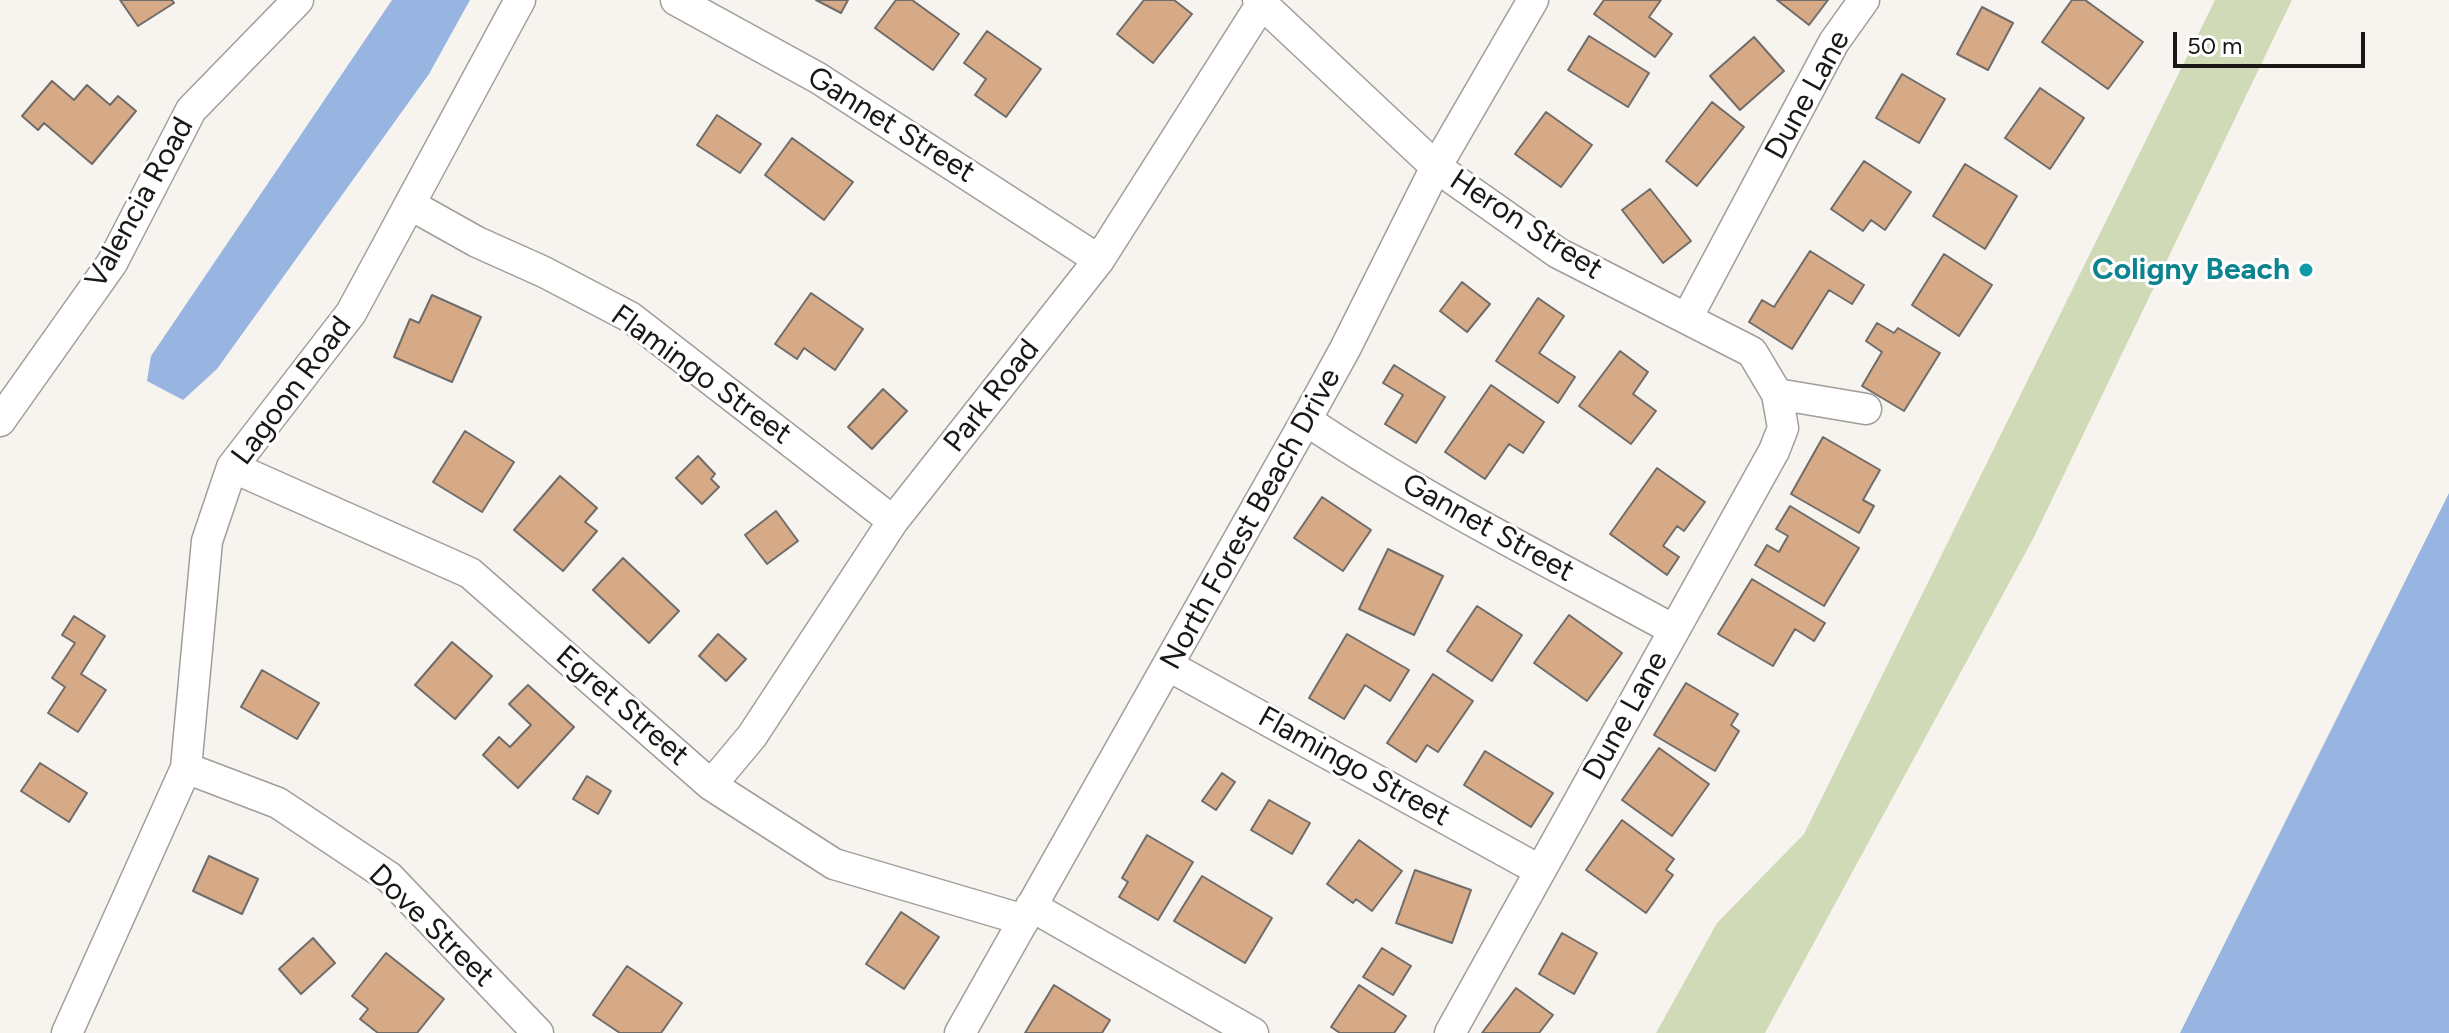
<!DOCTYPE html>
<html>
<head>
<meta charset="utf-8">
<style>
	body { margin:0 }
	#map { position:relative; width:2449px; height:1033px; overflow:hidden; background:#f7f3ef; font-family:Figtree,sans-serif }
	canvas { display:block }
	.scale { position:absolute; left:2173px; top:32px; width:192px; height:36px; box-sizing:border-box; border:4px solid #191817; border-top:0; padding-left:10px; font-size:24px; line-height:28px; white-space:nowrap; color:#191817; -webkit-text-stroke:6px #fff; paint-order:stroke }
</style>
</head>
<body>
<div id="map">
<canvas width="2449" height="1033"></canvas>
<div class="scale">50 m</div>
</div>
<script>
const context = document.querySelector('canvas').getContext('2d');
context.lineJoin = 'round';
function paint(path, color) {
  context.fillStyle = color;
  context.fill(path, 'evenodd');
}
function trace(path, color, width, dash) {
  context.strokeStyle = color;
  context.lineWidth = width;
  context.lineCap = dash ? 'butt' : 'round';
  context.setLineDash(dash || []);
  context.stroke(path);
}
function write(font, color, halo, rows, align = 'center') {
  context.font = font + ' Figtree,sans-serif';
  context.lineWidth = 6;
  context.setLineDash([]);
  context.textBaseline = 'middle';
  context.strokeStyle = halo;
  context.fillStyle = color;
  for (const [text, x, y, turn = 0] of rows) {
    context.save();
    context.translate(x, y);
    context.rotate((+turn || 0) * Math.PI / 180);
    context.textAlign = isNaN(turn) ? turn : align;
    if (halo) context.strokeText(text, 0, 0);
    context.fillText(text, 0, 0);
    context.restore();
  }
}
paint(new Path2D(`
	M2215,0H2292L2033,539L1765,1033H1656L1717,923L1804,834Z`), '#d1dab6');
paint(new Path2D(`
	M392,0H470L429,74L217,369L183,400L147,381L151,356Z
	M2449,493V1033H2180Z`), '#98b5e1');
const building = new Path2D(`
	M120,0H172L174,3L138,26Z
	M816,0H848L841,13Z
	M896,0H912L959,34L933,70L875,28Z
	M1144,0H1174L1192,14L1153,63L1117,34Z
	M1604,0H1661L1649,17L1672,34L1655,57L1594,14Z
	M1777,0H1828L1809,25Z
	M2072,0H2085L2143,42L2108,89L2042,42Z
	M1982,7L2013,23L1988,70L1957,54Z
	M987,31L1041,69L1006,117L975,95L986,79L964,63Z
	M1589,36L1649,73L1628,107L1568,70Z
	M1754,37L1784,71L1740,110L1710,76Z
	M1902,74L1945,99L1919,143L1876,118Z
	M52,81L74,100L87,85L110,105L118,96L136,111L92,164L44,123L38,130L22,116Z
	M2040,88L2084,118L2050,169L2005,138Z
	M1712,102L1744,127L1697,186L1666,161Z
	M1546,112L1592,145L1561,187L1515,154Z
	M717,115L761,144L740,173L697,145Z
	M792,138L853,182L824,220L765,175Z
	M1864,161L1911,192L1885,230L1871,220L1863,231L1831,209Z
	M1965,164L2017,196L1985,249L1933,216Z
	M1650,189L1691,241L1663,263L1622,210Z
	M1810,251L1864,285L1852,304L1829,290L1792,349L1749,322L1762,300L1774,307Z
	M1944,254L1992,285L1959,336L1912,305Z
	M1462,282L1490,304L1467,332L1440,311Z
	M811,293L863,329L835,370L804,348L797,359L775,344Z
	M432,295L481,317L452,382L394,357L410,319L419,323Z
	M1538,298L1564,316L1539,353L1575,377L1558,403L1496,361Z
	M1877,323L1894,333L1898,328L1940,353L1904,411L1862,386L1882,352L1866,341Z
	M1620,351L1648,372L1633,394L1656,411L1631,444L1579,406Z
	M1394,365L1445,397L1416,443L1385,424L1403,395L1383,383Z
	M1491,385L1544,422L1523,453L1509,444L1485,479L1445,452Z
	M883,389L907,411L872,449L848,427Z
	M465,431L514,462L482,512L433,482Z
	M1823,437L1880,470L1863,500L1874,506L1859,533L1791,494Z
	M698,456L715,474L711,479L719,487L702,504L676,478Z
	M1657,468L1705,502L1684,531L1677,526L1663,546L1679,557L1667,575L1610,534Z
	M560,476L597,508L585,522L597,531L563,571L514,530Z
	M1322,497L1371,530L1343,571L1294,538Z
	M1790,506L1859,548L1824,606L1755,565L1767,545L1779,552L1788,536L1776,529Z
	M776,511L798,541L767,564L745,535Z
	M1388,549L1443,576L1414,635L1359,609Z
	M623,558L679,611L649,643L593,590Z
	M1752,579L1825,623L1814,641L1795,629L1773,666L1718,634Z
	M1477,606L1522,635L1492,681L1447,651Z
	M1569,615L1622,653L1587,701L1534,663Z
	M74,616L105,636L81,674L106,690L78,732L48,713L65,687L52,678L75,643L62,635Z
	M718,634L746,659L726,681L699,656Z
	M1347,634L1409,670L1390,701L1365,685L1344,719L1309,698Z
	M452,642L492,676L455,719L415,685Z
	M262,670L319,703L297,739L241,707Z
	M1433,674L1473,701L1438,752L1427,745L1416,762L1387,743Z
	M1686,683L1738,714L1731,725L1739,731L1715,771L1654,735Z
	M528,685L574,727L518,788L483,755L499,737L510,747L531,725L509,704Z
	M1659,748L1709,784L1672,836L1622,800Z
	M1485,751L1553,793L1531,827L1464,785Z
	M40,763L87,793L69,822L21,791Z
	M1222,773L1235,782L1216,810L1202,801Z
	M587,776L611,791L598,814L573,799Z
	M1269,800L1310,823L1292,854L1251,830Z
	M1622,820L1674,859L1666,870L1673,875L1646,913L1586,870Z
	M1147,835L1193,862L1158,920L1119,897L1128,882L1122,878Z
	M1359,840L1402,871L1372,911L1356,899L1353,903L1327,884Z
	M209,856L258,879L242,914L193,891Z
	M1415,870L1471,890L1452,943L1396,923Z
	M1202,876L1272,918L1245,963L1174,921Z
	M901,912L939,937L904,989L866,964Z
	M1562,933L1597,953L1574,994L1539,974Z
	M313,938L335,963L301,994L279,969Z
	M1382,948L1411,966L1393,995L1363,977Z
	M386,953L444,999L417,1033H378L360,1019L368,1009L352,996Z
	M627,966L682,1003L661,1033H620L593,1015Z
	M1054,985L1110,1020L1102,1033H1025Z
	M1359,985L1406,1016L1394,1033H1340L1331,1027Z
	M1516,988L1553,1015L1539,1033H1482Z`);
paint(building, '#d7aa87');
trace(building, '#706c69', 2);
const minor = new Path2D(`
	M676,0L818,78L1099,260
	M1258,0L1436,167L1558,253L1752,352L1777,394L1783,428L1774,451L1450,1033
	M411,205L477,242L544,272L630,317L893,521
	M1687,318L1834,42L1864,0
	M1777,394L1866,409
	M1306,420C1423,499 1550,562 1674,630
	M0,421L112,263L191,110L298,0
	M232,467L470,573L711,785L834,864L1014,917L1023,922
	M1169,666L1539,870
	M186,768L278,803L389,877L538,1033
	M711,785L752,736L893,521L1099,260L1264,0
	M1031,906L1253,1033
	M67,1033L186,768L207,541L232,467L351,313L520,0
	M960,1033L1306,420L1345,349L1436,167L1533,0`);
trace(minor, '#a19e9a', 33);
trace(minor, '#fff', 30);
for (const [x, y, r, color] of [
	[2306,270,8,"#0f9aa8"]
]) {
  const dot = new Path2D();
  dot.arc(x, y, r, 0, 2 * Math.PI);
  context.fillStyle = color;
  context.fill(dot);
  trace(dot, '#fff', 3);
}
write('30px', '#191817', '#fff', [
	["Dune Lane",1808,95,-61],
	["Gannet Street",891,125,32],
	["Valencia Road",140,203,-61],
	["Heron Street",1526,225,33],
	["Flamingo Street",701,375,36],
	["Lagoon Road",292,391,-53],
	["Park Road",992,396,-52],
	["North Forest Beach Drive",1251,519,-61],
	["Gannet Street",1488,528,29],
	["Egret Street",622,706,41],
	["Dune Lane",1626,716,-61],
	["Flamingo Street",1354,767,29],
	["Dove Street",431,926,44]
]);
write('bold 30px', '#0d838f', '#fff', [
	["Coligny Beach",2290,270]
], 'right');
</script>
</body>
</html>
